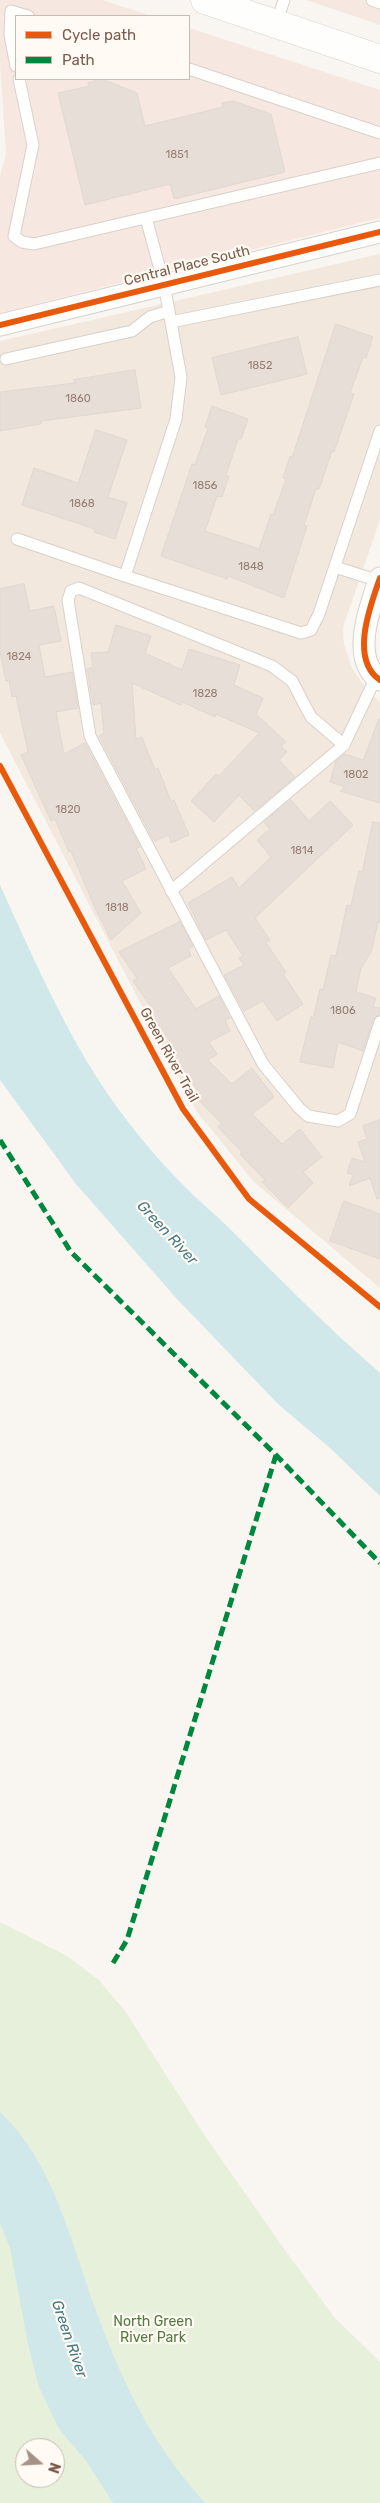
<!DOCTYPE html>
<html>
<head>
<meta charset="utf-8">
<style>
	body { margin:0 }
	#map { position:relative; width:380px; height:2503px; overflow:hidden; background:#f9f5f0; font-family:Rubik,sans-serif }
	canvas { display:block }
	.legend { position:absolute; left:15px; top:15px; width:175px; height:65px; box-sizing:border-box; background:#fffaf3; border:1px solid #cabbb1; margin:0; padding:6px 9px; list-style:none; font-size:15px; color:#7a5c4d }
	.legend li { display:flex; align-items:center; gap:10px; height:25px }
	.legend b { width:25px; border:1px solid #cabbb1 }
	.north { position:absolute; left:15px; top:2438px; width:50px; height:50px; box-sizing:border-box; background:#fffaf3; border:1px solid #cabbb1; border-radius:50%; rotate:109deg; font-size:14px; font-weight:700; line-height:20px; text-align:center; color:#7a5c4d }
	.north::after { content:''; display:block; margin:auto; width:18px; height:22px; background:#a69286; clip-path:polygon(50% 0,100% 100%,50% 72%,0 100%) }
</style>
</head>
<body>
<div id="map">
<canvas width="380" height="2503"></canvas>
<ul class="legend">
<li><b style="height:6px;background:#e8590c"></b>Cycle path</li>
<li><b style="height:6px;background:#00873e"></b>Path</li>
</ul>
<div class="north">N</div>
</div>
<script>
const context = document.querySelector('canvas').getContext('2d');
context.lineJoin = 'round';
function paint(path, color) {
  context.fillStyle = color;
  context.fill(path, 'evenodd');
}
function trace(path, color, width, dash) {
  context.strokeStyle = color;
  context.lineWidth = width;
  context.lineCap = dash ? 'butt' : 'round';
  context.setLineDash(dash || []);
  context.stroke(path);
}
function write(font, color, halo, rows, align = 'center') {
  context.font = font + ' Rubik,sans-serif';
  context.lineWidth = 4.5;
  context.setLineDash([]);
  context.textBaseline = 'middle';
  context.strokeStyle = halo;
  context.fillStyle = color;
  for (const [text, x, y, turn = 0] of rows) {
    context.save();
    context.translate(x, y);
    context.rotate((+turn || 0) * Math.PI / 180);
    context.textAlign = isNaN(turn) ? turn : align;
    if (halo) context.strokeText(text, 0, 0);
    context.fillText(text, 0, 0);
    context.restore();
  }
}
paint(new Path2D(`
	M380,254V520L343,627L344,645L352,668L362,683L380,702V1288L254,1182L197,1112L0,733V341Z`), '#f2e8de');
paint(new Path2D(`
	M0,0H102L152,16H16V79H189V28L380,90V218L0,313V176L6,154L0,62Z
	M306,0H380V25Z`), '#f6e8e1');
paint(new Path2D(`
	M0,1922L67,1956L99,1980L125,2011L205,2136L282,2246L334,2317L380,2362V2503H0ZM25,2448H55V2478H25Z`), '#e7f0db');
paint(new Path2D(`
	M0,885C30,951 62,1024 101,1084C126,1122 156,1158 188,1190C201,1203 216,1215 230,1229C279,1278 327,1327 380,1373V1496L330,1448L278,1404L177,1299L76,1184L0,1080Z
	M0,2112C53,2161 70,2240 94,2305C122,2383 150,2441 205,2503H113L87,2462L59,2429L39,2387L28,2344L10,2248L0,2223Z`), '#d0e8ea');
const building = new Path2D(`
	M102,79L137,93L145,126L223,107L222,103L233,101L271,114L285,172L174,199L170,184L85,205L58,93L89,86L88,83Z
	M336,324L373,337L366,358L363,357L350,393L354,394L334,452L332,451L319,489H316L304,525L307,526L284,598L228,576L227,579L161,556L192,464L195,465L208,428L205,427L212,406L248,419L241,439H238L226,475L229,476L222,497L217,496L205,531L259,549L271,514L273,515L286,479L283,478L290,456L292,457Z
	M298,337L307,374L221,395L212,358Z
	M135,370L141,408L41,421V424L0,431V392L75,383L74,380Z
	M96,430L127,440L108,497L127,503L115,539L94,532L95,529L22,505L34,468L78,483Z
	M24,584L30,611L54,606L61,641L39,645L45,677L72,672L78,708L56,712L64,754L85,743L140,847L136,848L146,869L122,881L141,913L111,940L95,908L71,851L69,852L55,819L51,821L21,755L28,752L16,696L12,697L9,680L6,681L0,652V589Z
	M116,625L151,636L145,653L182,670L189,649L240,665L234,685L263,698L256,714L286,742L281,746L287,752L279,760L295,777L254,811L239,795L214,822L191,801L216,774L219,776L259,733L216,714L215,717L182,702L181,705L132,683L136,739L142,737L155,770L158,768L171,802L174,800L189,835L171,843L169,835L154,841L99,736L104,733L101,703L93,705L87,669L93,667L91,653L108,652Z
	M379,719H380V803L340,791L345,787L330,782L336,761L345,754L363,760Z
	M291,800L309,821L330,801L353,825L255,918L270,940L266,943L286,972L283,974L303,1004L277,1021L263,1001L244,1011L224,975L244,965L239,958L243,956L226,930L206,940L188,903L232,877L239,888L271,857L257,840L270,829L264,822Z
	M373,822L380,823V923L378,922L371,952L361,968L356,992L376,998L373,1007L380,1008V1015L373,1019L363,1051L338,1042L333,1068L300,1062L311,1016L313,1019L320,989L323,990L331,955L336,956L347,905L351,906L359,871L362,872Z
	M180,922L193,946L188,949L191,956L168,968L196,1009L219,996L230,1018L225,1020L230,1031L209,1042L217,1054L208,1060L232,1084L252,1068L274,1097L252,1114L282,1144L300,1129L322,1157L303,1172L313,1183L288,1208L262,1182L265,1180L240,1154L242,1152L218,1127L221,1123L196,1098L200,1094L168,1046L171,1043L151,1013L154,1011L133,981L137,978L119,952Z
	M380,1120V1198L377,1199L370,1178L349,1186L353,1175L347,1173L352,1158L365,1162L358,1142L367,1139L363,1126Z
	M344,1201L380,1214V1259L330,1241Z`);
paint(building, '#e6ded7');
trace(building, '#e2d8d2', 1);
const lane = new Path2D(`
	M372,0L380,3
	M276,24L284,0
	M16,66L10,35L11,11L28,16
	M189,69L380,133
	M19,79L33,145L14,236L22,242L34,244L380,163
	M171,322L380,280
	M6,359L132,331L150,317L169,311
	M17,539L125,576L176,419L181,377L164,284L146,218
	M335,567L379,581
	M125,576L301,633L311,630L319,614L380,431
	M376,677L344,745L311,717L292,681L272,666L79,588L71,591L68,600L90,736L263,1064L299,1108L308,1116L338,1121L350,1114L380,1022
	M171,891L344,745`);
const street = new Path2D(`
	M0,325L380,232
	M380,578C371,604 349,659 380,680`);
const secondary = new Path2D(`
	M205,0L380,59`);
trace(lane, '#d7d1cb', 13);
trace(street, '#d7d1cb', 23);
trace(secondary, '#d9d2cb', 29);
trace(lane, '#fefefd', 11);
trace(street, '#fefefd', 21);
trace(secondary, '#fefefd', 28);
trace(new Path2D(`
	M0,1140L71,1252L276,1455L380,1563
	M113,1963L127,1940L276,1455`), '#00873e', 5, [10, 5]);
trace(new Path2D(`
	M0,325L380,232
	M380,578C371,604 349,659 380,680
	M0,766L183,1109L249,1199L380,1307`), '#e8590c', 6);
write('11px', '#977e72', null, [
	["1851",177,155],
	["1852",260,366],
	["1860",78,399],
	["1856",205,486],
	["1868",82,504],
	["1848",251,567],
	["1824",19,657],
	["1828",205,694],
	["1802",356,775],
	["1820",68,810],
	["1814",302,851],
	["1818",117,908],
	["1806",343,1011]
]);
write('14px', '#7a5c4d', '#fffaf3', [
	["Central Place South",187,266,-14],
	["Green River Trail",169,1055,61]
]);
write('14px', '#537a41', '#fffaf3', [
	["North Green",153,2322],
	["River Park",153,2338]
]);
write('italic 15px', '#437c86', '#fffaf3', [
	["Green River",167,1233,47],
	["Green River",69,2339,71]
]);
</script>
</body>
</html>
